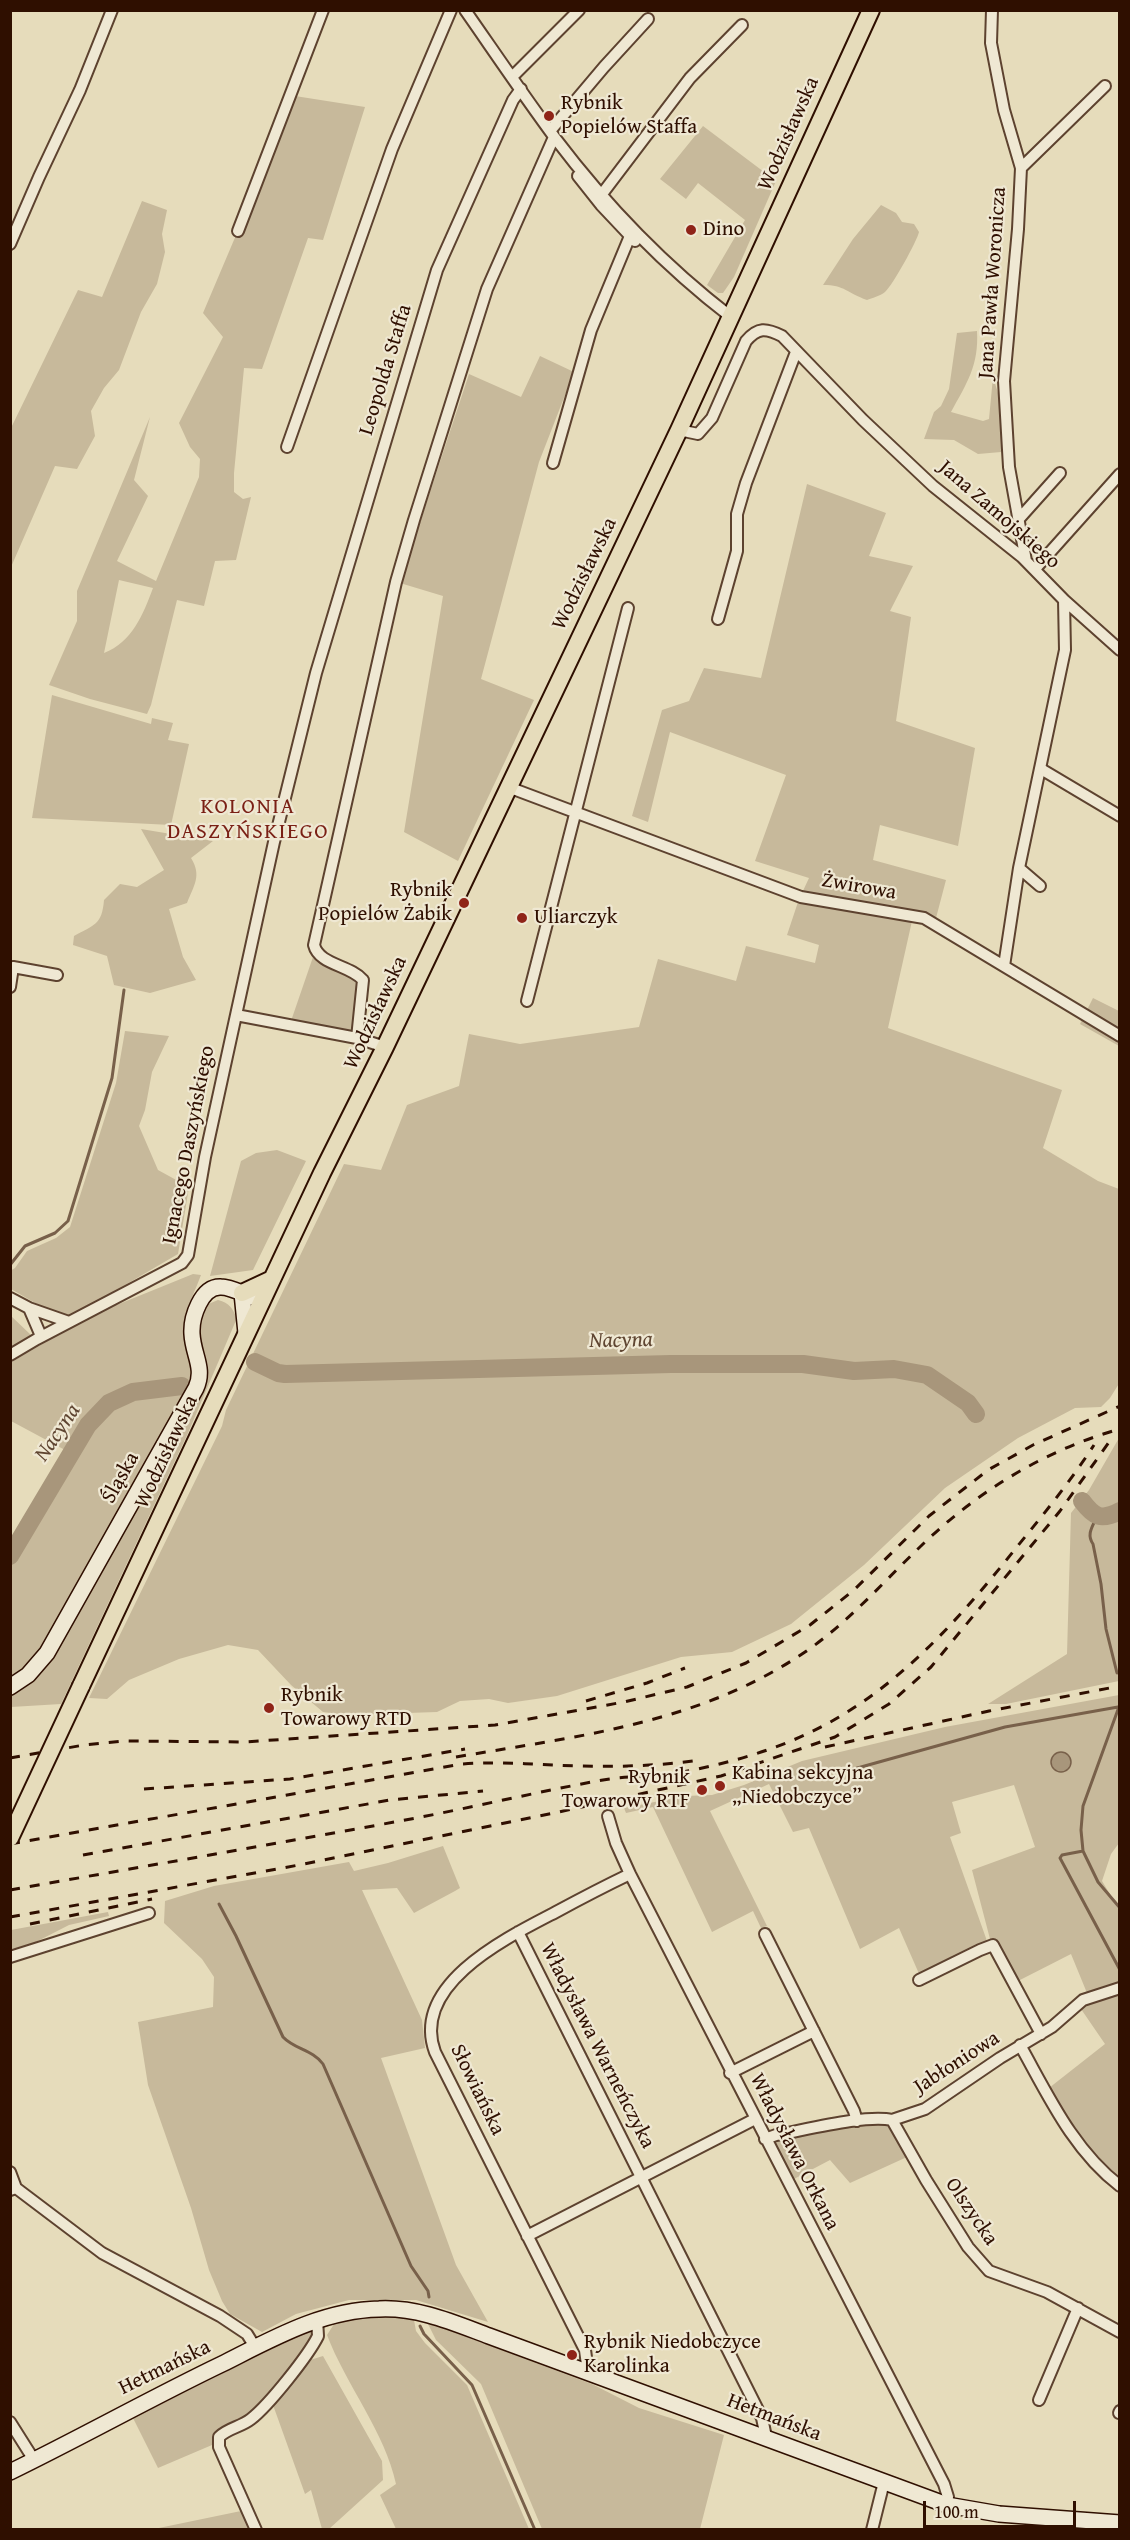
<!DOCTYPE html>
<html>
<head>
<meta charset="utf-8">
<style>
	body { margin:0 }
	#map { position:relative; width:1130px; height:2540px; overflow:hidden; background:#e6dcbb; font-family:"Gentium Book Plus",serif }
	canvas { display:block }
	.frame { position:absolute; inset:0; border:12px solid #2f0f00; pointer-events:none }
	.scale { position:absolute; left:923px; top:2501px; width:153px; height:27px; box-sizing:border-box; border:3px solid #2f0f00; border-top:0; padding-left:8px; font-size:18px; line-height:21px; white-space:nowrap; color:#2f0f00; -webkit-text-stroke:4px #efe8d3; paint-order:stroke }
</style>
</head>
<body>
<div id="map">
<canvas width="1130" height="2540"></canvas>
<div class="frame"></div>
<div class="scale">100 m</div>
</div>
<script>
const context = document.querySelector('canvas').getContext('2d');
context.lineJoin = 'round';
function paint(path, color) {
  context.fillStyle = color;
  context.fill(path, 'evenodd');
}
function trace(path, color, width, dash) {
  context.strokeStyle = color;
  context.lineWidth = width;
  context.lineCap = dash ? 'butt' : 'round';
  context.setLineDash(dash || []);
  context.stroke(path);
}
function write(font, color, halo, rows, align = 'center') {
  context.font = font + ' "Gentium Book Plus",serif';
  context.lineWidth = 4.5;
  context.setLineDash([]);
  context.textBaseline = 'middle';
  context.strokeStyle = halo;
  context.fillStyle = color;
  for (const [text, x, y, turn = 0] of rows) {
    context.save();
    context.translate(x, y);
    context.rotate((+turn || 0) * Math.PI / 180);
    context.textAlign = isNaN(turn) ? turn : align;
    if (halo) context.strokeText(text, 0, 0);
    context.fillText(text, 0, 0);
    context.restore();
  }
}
paint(new Path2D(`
	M295,96L365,107L323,240L308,238L262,369L244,368L234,473V492L243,499L251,497L236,560L215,561L204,606L177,600L151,705L147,714L90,699L49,685L77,621V591L150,417L134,480L148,496L117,561L156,581L199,477L200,459L190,447L179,423L223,337L203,313ZM119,580L153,588C143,615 132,642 104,653Z
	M703,126L776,181L734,277L723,293H718L707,285L745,220L698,183L686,199L660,179Z
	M142,201L167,210L162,234L165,252L157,284L141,312L119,370L104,388L91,411L95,436L77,469L55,466L11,567V428L78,290L102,297Z
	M881,205L896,213L902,222L914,224L919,232C917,241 893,285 885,292C880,296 872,298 867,300C847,293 845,285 823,285L853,239Z
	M977,331C979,365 967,383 951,412L983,421L989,419L993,377L1003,409L1001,452L978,454L954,440L924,439L934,412L941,406L949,389L957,333Z
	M540,356L574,372L539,462L481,679L534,700L458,861L404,832L443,596L400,583L469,374L521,397Z
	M807,484L886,513L869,556L913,566L890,611L911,617L896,721L975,748L958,846L880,825L873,860L946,880L936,918L920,912L802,893L809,878L755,861L786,775L670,732L648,822L632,816L662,710L689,701L704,668L761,678Z
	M52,695L151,724L152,718L173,723L168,740L189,744L171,825L32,818Z
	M141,829L213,841L191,858C202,876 194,885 187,903L169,909L183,957L196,980L150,993L114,985L107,956L73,945L74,936C94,925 102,925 104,900L120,884L137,887L164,870Z
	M798,902L912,921L888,1028L1062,1090L1043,1148L1098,1181L1119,1189L1120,1382L1110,1398L1101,1407L1075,1408L1018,1438L945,1488L864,1565L791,1624L732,1652L681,1657L557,1696L508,1703L489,1699L460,1701L437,1712L346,1715L323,1712L291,1685L258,1650L228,1645L179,1659L129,1680L107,1699L89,1698L222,1426L226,1410L344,1164L381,1170L407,1105L459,1086L469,1034L520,1044L639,1027L658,959L736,981L746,946L815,963L819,945L787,935Z
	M313,957L357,977L361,984L354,1033L291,1021Z
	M1093,998L1119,1011V1046L1080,1024Z
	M125,1031L169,1036L152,1072L145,1110L139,1126L158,1170L189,1187L178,1254L72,1316L42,1307L11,1289L10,1271L15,1268L27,1251L56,1238L70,1227L116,1083Z
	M277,1150L306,1161L253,1270L210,1276L241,1161L256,1153Z
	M193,1274L201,1275C194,1294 181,1318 185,1339C187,1356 196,1360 191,1380C129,1390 97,1387 65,1450L11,1421L10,1363L87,1317Z
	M218,1300C230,1303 232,1308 237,1318L188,1433L61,1704L11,1707V1692L43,1670L207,1378C207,1346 189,1341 206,1305Z
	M10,1315L31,1335L11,1348H10Z
	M185,1390L57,1623L34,1658L11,1680L10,1546L78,1432L91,1417L136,1394L137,1396Z
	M1119,1438V1681L1006,1704H988L1067,1654L1071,1513L1089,1490Z
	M1119,1695V1843L1111,1854L1102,1881L1119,1909V1983L1087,1993L1071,1954L1018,1981L990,1939L972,1870L1035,1847L1014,1785L952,1802L961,1833L950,1837L987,1941L920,1976L899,1928L860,1949L809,1828L793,1832L769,1784L710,1811L767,1926L761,1928L753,1911L712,1932L653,1807L626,1813L624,1808L685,1796L712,1795L744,1785L802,1761L945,1727Z
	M443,1846L460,1888L455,1891L414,1913L397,1888L362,1890L422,2020L425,2048L381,2058L456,2265L488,2322L416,2300H349L296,2314L262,2332L230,2314L222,2301L209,2270L191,2208L148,2085L138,2022L213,2007L214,1977L202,1959L164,1923L165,1901L214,1886L349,1862L354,1871L388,1863Z
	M108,1912L109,1916L69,1925L28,1946L11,1949V1930Z
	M1119,1994V2178C1088,2156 1069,2121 1049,2088L1105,2044L1081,2009L1093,2001Z
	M886,2123L907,2157L850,2183L830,2160L794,2179L772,2142L834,2127Z
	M390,2314L414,2320L416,2331L425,2343L467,2385L529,2529H396L380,2495L396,2484C385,2432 346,2385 327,2335L336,2321Z
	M427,2322L592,2384L639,2408L724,2435L700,2529H542L481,2384L436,2340Z
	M310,2330L313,2333L309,2346L255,2410L214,2440L212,2445L158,2468L133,2418Z
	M323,2356L382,2461L383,2480L329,2529H322L311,2490L305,2494L273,2405L307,2361Z
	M241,2511L250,2529H154Z`), '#c7b99b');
const water = new Path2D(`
	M1051 1762a10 10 0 1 1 20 0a10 10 0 1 1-20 0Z`);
paint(water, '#a8967b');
trace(water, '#78604a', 1.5);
trace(new Path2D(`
	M10,1265L25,1246L55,1233L68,1221L112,1078L124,990
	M1097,1516C1093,1526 1086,1534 1093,1544L1101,1584L1106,1629L1117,1673
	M1120,1704L1083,1806L1081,1830L1083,1851L1062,1855L1060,1858L1120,1970
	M843,1772L1005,1727L1118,1707
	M1083,1851L1098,1882L1120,1908
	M219,1904L236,1936L283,2037C294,2049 313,2050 323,2064L411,2266L428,2291L429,2297
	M420,2326L424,2334L472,2385L535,2530`), '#78604a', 3);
trace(new Path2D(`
	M255,1362L278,1373L285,1374L671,1364H803L854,1371L894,1369L927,1375L968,1403L976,1414
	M1082,1501C1094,1517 1101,1521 1120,1511
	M10,1556L88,1425L109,1403L133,1392L182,1386`), '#a8967b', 18);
const street = new Path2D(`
	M465,10C495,53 524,96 555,138C605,204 666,267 731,317
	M992,10L991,43L1004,110L1021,168L1018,229L1004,381L1009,467L1026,561
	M512,77L579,10
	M550,131L604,67L648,19
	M1021,168L1105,86
	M578,176L601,205L635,241
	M602,194L690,78L742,25
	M238,231L323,10
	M10,244L39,177L80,90L112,10
	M679,430L698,434L712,418L746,341C758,327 766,328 782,336L863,420L933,486L1022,557L1064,600L1065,650L1019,868L1004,966
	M287,447L392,149L451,10
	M553,463L591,330L630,236
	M1018,520L1060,473
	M1035,569L1120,474
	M1064,600L1120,650
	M718,619L737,551V514L746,483L796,352
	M1041,769L1120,816
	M508,787L801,897L924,918L1120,1036
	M1019,868L1040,886
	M10,987L13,967L57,975
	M527,1001L628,608
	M236,1015L357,1038L385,1047
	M357,1038L363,980C350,965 319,965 314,945L396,582L414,520L487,289L554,137
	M10,1298L29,1308L69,1322
	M29,1308L41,1336
	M10,1355L37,1339L182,1263L188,1255L205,1157L236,1015L274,842L316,673L437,270L513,100L521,89
	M608,1816L616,1843L630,1874L944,2484L948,2497L947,2505
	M518,1932L762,2418L766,2437
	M765,1934L854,2111L857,2121
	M10,1957L149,1913
	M919,1980L980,1950L993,1945L1041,2034
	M1020,2045C1048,2095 1073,2150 1120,2186
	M730,2073L814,2031
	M892,2120L926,2180L968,2247L989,2271L1047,2292L1120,2332
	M892,2120L925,2109L1000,2058L1052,2027L1083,2000L1120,1988
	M765,2139L776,2135C805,2130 867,2114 892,2120
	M10,2172L16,2188
	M10,2190L16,2188L102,2253L220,2316L247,2334L255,2347
	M527,2236L755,2119
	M588,2372L585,2350L435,2052C410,1984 508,1937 556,1912C580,1899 605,1886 630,1874
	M1039,2400L1078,2308
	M1119,2413L1120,2411
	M10,2422L34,2460
	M256,2530L219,2447V2437C228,2428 241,2427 251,2419C269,2405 308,2356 318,2336L317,2319
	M872,2530L884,2482`);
const secondary = new Path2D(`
	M242,1293L246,1333
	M10,1687L28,1675L47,1653L196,1388C205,1368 193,1355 192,1334C191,1318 201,1286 221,1287C231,1287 243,1294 252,1297
	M10,2472C82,2437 151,2398 222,2364C272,2339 322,2310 379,2309C418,2307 454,2323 489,2336L947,2505L999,2514L1120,2523`);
const primary = new Path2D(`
	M242,1293L272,1279
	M81,1686L322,1173L385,1047L679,430L871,10`);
trace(street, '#5d422f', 14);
trace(secondary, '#2f0f00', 18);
trace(primary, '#2f0f00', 20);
trace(street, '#efe8d3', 10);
trace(secondary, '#efe8d3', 15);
trace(primary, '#e6dcbb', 16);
trace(new Path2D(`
	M586,1701L647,1683L685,1668
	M825,1747L989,1711L1120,1686
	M456,1757C578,1736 699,1724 805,1652C849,1622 883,1582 922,1545C978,1491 1045,1450 1120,1429
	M10,1758L84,1745L125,1741L244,1742L495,1725L624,1702L687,1687L746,1663L810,1625L854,1590L929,1516L988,1470L1033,1445L1120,1406
	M144,1789L290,1779L465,1749
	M10,1844L462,1764C503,1761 538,1765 578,1766C616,1767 655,1766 693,1761
	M83,1855L390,1800L483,1791
	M10,1890C146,1866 281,1843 416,1818C479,1806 541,1791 603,1780C625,1776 648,1777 671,1774C729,1764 787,1748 839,1717C909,1676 966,1611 1016,1548C1043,1515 1070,1482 1094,1445
	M10,1917L299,1865L559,1812L721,1776L835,1737L889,1704L931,1667L1060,1511L1112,1438
	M30,1924L152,1899`), '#2f0f00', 3, [10, 10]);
const primaryBridge = new Path2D(`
	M10,1838L81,1686`);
trace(primaryBridge, '#2f0f00', 20, []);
trace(primaryBridge, '#e6dcbb', 16);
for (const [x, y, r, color] of [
	[549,116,6,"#8f2418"],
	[691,230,6,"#8f2418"],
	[464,903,6,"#8f2418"],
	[522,918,6,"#8f2418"],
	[269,1708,6,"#8f2418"],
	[720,1786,6,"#8f2418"],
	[702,1790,6,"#8f2418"],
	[572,2355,6,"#8f2418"]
]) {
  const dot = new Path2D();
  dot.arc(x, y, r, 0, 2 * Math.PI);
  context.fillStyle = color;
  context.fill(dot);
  trace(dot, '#efe8d3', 2);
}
write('21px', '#2f0f00', '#efe8d3', [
	["Rybnik",561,104],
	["Popielów Staffa",561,128],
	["Dino",703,230],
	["Rybnik",452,891,"right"],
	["Popielów Żabik",452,915,"right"],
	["Uliarczyk",534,918],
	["Rybnik",281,1696],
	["Towarowy RTD",281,1720],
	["Kabina sekcyjna",732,1774],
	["„Niedobczyce”",732,1798],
	["Rybnik",690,1778,"right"],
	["Towarowy RTF",690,1802,"right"],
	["Rybnik Niedobczyce",584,2343],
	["Karolinka",584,2367]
], 'left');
write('21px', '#2f0f00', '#efe8d3', [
	["Wodzisławska",789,134,-66],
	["Jana Pawła Woronicza",993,283,-86],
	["Leopolda Staffa",386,370,-73],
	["Jana Zamojskiego",999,515,41],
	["Wodzisławska",585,574,-64],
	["Żwirowa",859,887,10],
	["Wodzisławska",376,1013,-65],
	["Ignacego Daszyńskiego",189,1145,-79],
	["Wodzisławska",167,1452,-65],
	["Śląska",121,1478,-61],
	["Władysława Warneńczyka",597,2046,63],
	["Jabłoniowa",957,2063,-33],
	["Słowiańska",477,2090,64],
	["Władysława Orkana",794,2152,63],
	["Olszycka",971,2212,56],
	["Hetmańska",165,2368,-26],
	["Hetmańska",774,2418,21]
]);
context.letterSpacing = '1.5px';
write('22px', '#7a1f14', '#efe8d3', [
	["KOLONIA",248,807],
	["DASZYŃSKIEGO",248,832]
]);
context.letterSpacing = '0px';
write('italic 22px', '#5f4531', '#efe8d3', [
	["Nacyna",621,1341,-1],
	["Nacyna",58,1433,-56]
]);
</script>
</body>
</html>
